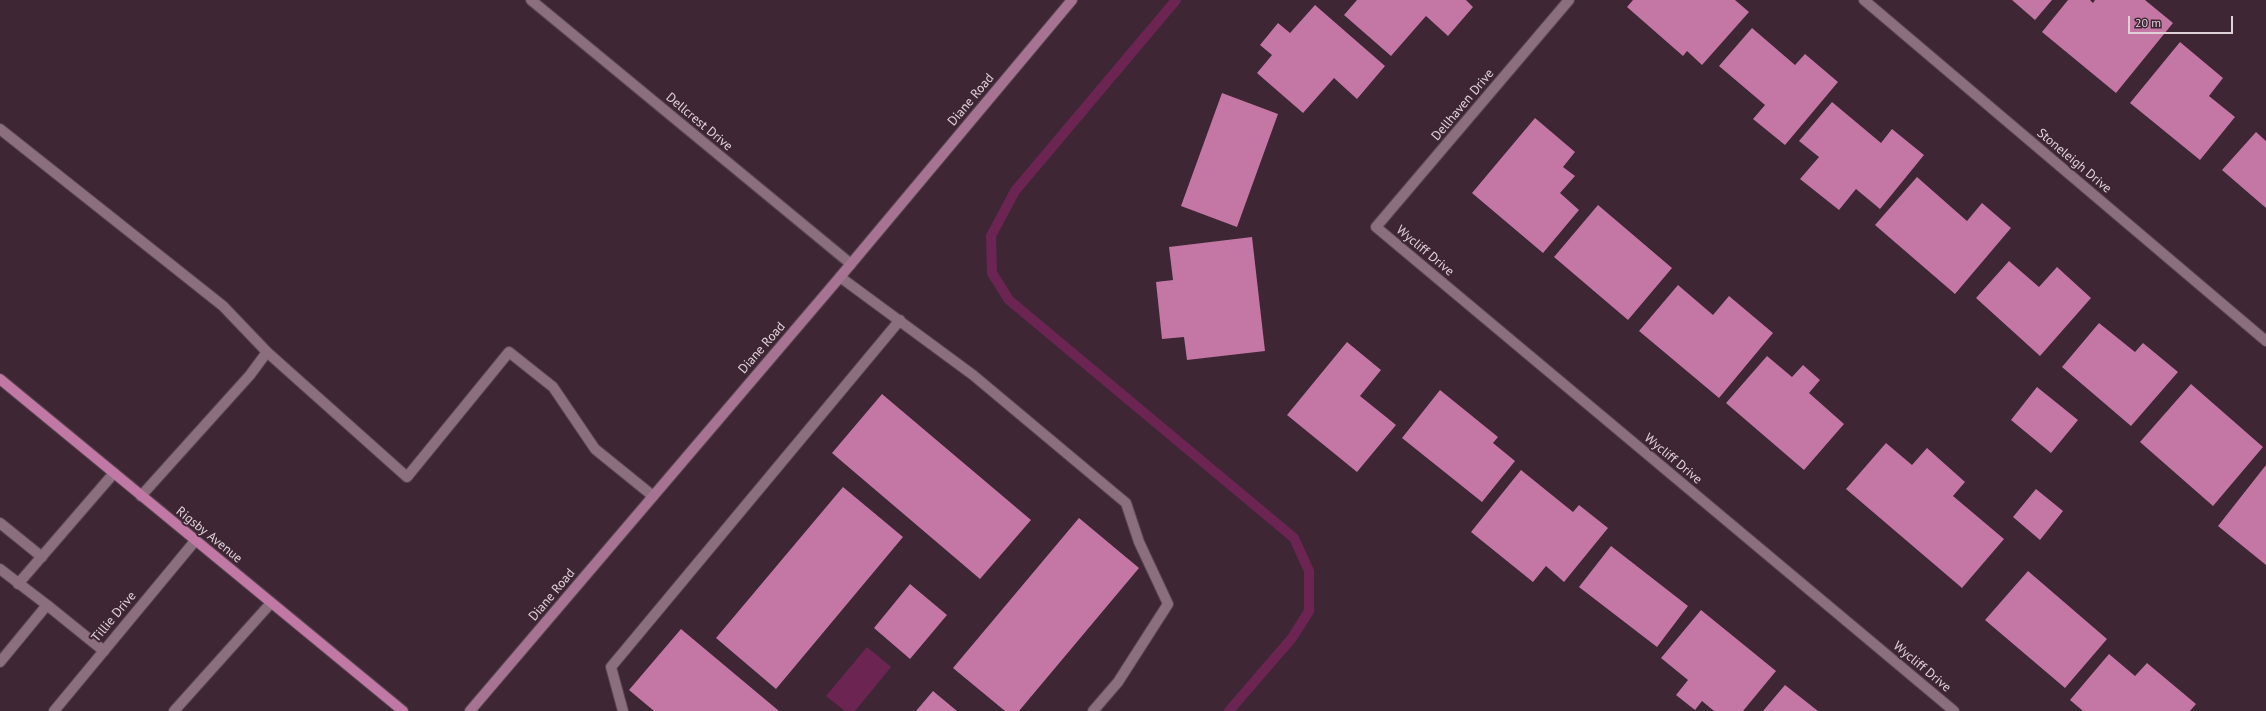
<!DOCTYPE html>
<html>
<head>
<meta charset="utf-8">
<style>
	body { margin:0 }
	#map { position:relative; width:2266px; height:711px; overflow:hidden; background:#3e2634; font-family:"PT Sans",sans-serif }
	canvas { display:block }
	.scale { position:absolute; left:2128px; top:16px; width:105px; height:18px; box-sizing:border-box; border:2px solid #e0d1d9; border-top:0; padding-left:5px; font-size:12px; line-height:14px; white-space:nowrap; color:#e0d1d9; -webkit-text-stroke:3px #3e2634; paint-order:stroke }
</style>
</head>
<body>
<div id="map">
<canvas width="2266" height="711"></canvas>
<div class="scale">20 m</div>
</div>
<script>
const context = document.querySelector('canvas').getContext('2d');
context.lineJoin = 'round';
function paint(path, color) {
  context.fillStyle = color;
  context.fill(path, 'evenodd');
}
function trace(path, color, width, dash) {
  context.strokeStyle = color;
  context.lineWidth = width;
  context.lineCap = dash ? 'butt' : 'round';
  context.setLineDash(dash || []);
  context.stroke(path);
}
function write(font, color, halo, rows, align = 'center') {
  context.font = font + ' "PT Sans",sans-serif';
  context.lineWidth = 4;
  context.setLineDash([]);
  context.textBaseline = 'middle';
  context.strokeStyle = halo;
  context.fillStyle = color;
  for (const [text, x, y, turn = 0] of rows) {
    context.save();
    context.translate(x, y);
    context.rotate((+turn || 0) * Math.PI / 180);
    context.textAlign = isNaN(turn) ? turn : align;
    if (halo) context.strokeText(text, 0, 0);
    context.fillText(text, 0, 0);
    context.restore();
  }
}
paint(new Path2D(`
	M867,647L891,667L855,711H845L826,696Z`), '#6c2553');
trace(new Path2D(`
	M1176,0L1015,191L991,236L992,273L1009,300L1294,538L1309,571V611L1292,638L1229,711`), '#6c2553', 10);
paint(new Path2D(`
	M1357,0H1466L1473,7L1448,36L1426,16L1391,56L1344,15Z
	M1633,0H1735L1749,12L1702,65L1687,51L1683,56L1627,7Z
	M2012,0H2052L2035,20Z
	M2068,0H2090L2093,3L2095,0H2145L2173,23L2116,93L2042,32Z
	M1315,5L1385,66L1357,99L1334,78L1303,113L1257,73L1272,55L1260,45L1278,23L1290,33Z
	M1752,28L1795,65L1805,54L1838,82L1785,145L1753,119L1765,105L1719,66Z
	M2180,42L2223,78L2209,96L2235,117L2200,160L2130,103Z
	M1222,93L1278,114L1237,227L1181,206Z
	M1832,102L1881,143L1892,129L1924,155L1880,209L1856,189L1839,210L1800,179L1819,157L1799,141Z
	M1535,118L1575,152L1563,167L1575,176L1560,193L1579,210L1543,253L1472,193Z
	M2256,132L2266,141V208L2222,170Z
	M1917,177L1967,221L1982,203L2011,228L1955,294L1875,225Z
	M1598,205L1672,268L1628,320L1554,257Z
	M1252,237L1265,351L1187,360L1184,337L1162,339L1156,282L1173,280L1169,247Z
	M2009,261L2039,287L2057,267L2091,298L2040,356L1976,298Z
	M1678,285L1713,315L1729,296L1773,333L1719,398L1639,331Z
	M2099,323L2135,352L2143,343L2178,372L2131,426L2062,367Z
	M1347,342L1381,370L1360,396L1396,425L1357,472L1287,415Z
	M1767,356L1792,377L1803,365L1820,380L1809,393L1844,424L1804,470L1726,403Z
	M2191,384L2263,447L2213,506L2140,442Z
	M2037,387L2078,420L2051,453L2011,420Z
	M1440,390L1498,437L1493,443L1515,461L1482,502L1402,438Z
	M882,394L1031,520L980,579L832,453Z
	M1886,443L1912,465L1927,448L1965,482L1953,496L2004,539L1962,588L1846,489Z
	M2266,465V565L2218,526Z
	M1521,470L1573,512L1579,505L1608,528L1564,582L1546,566L1533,582L1471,532Z
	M843,487L903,537L776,689L716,638Z
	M2036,489L2063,511L2040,540L2013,517Z
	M1079,518L1139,568L1019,711H1005L953,668Z
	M1611,546L1688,606L1657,647L1579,587Z
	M2028,571L2107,639L2065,688L1985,620Z
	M910,584L947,615L910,659L874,628Z
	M1701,610L1776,671L1743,711H1714L1702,701L1695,710L1676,695L1688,680L1661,658Z
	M681,629L779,711H654L629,690Z
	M2109,654L2135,676L2147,663L2196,704L2190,711H2083L2070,700Z
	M1785,685L1818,711H1763Z
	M933,691L957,711H916Z`), '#c476a5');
const lane = new Path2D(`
	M0,129L223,306L267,352
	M840,277L973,375L1126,503L1139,542L1168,604L1118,682L1093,711
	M141,496L250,375L267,352L407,477L509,352L553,387L595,449L653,496
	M0,523L42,557
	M0,569L47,605L0,662
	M18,584L114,473
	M47,605L104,651
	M174,711L271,603
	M623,711L611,667L900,320`);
const street = new Path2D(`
	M531,0L851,264
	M1569,0L1376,227L1954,711
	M1864,0L2266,341
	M54,711L195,541`);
const secondary = new Path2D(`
	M470,711L840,277L1072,0`);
const primary = new Path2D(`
	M0,379L403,711`);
trace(lane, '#594551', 12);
trace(street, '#594551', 12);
trace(secondary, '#594551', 12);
trace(primary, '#594551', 12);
trace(lane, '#8b6f7f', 10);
trace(street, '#8b6f7f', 10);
trace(secondary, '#a67492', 10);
trace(primary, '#c178a4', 10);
write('13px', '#e0d1d9', '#3e2634', [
	["Diane Road",971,100,-50],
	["Dellhaven Drive",1463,105,-50],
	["Dellcrest Drive",699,122,40],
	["Stoneleigh Drive",2074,161,40],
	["Wycliff Drive",1425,251,40],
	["Diane Road",762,348,-49],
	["Wycliff Drive",1673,459,40],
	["Rigsby Avenue",209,535,39],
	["Diane Road",552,595,-50],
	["Tillie Drive",114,617,-50],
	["Wycliff Drive",1922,667,40]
]);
</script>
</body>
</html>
